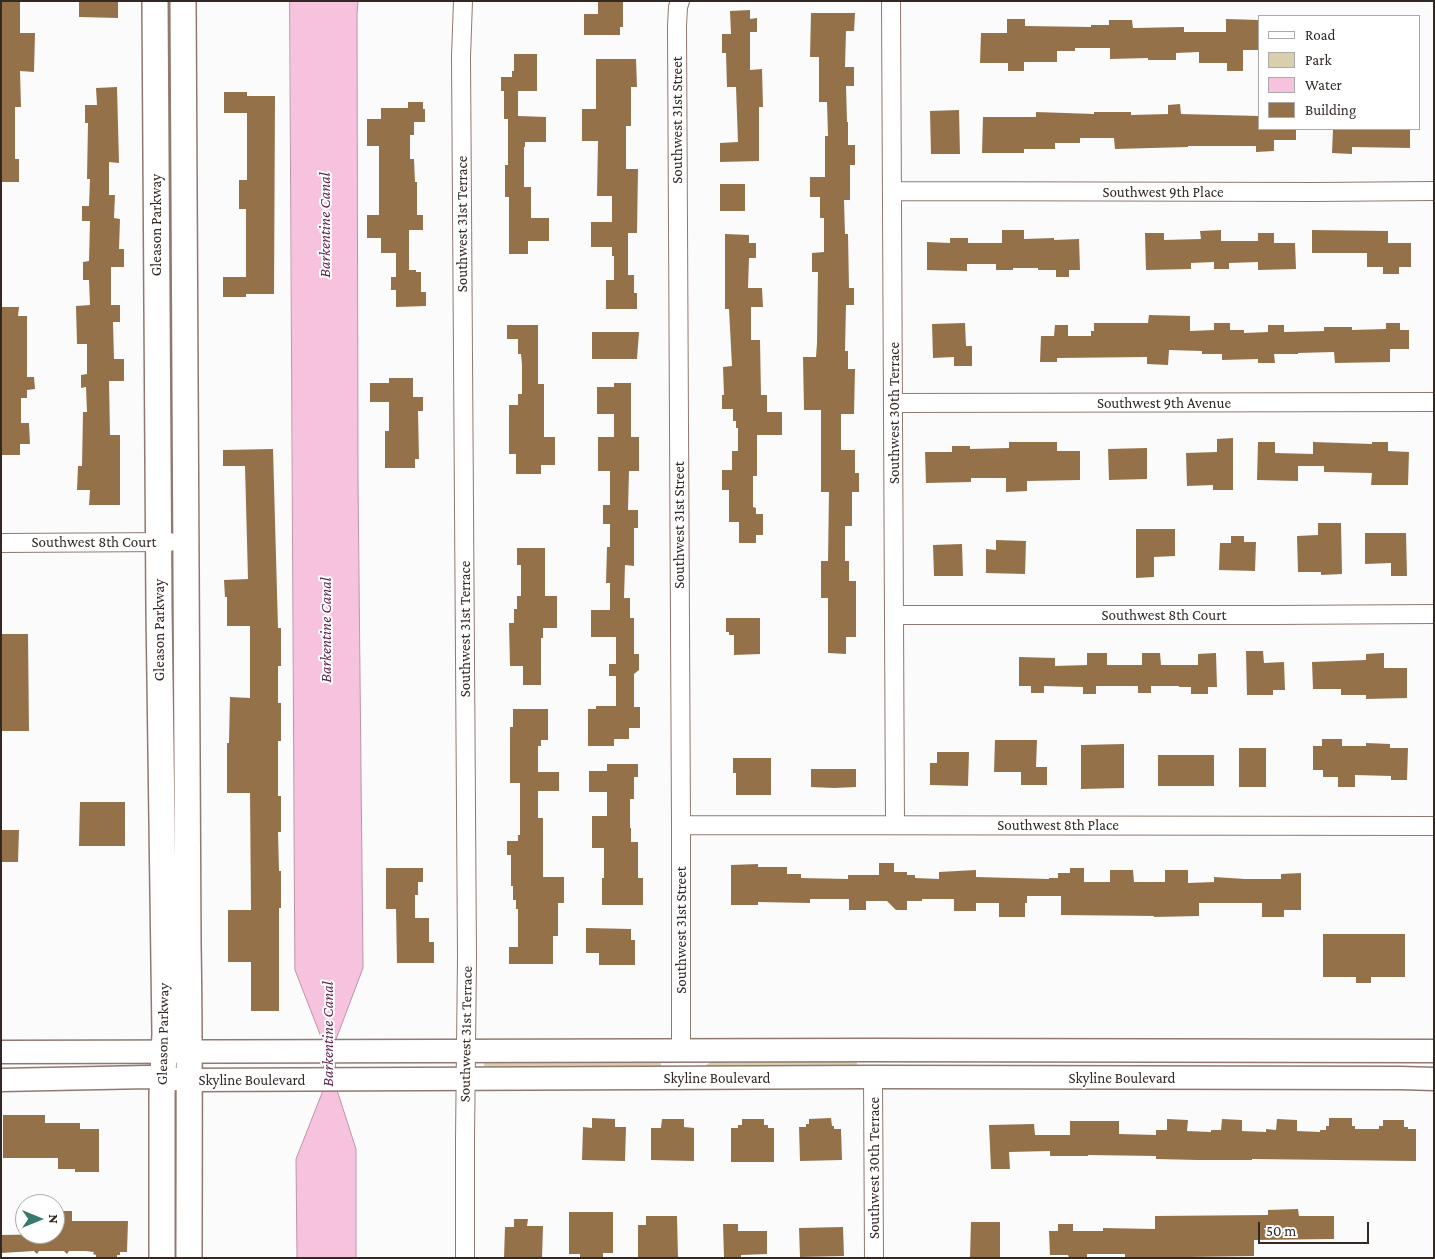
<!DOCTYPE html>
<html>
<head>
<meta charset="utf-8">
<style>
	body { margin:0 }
	#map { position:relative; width:1435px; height:1259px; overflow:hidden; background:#fbfbfb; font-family:"Crimson Pro",serif }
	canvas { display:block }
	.frame { position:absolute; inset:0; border:2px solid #322925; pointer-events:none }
	.legend { position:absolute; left:1258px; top:15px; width:162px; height:115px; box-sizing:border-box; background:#fff; border:1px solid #ada9a8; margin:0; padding:6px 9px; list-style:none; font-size:15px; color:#322925 }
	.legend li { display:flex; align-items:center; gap:10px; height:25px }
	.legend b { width:25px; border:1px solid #ada9a8 }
	.north { position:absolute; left:15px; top:1194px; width:50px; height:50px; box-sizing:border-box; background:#fff; border:1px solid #ada9a8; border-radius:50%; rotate:90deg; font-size:14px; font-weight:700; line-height:20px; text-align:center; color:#322925 }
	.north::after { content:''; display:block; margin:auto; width:18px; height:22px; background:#387b6c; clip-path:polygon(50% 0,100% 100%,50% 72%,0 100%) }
	.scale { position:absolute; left:1258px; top:1222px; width:111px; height:22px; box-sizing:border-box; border:2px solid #322925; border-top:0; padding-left:6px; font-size:15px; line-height:18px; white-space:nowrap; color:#322925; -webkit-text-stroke:4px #fff; paint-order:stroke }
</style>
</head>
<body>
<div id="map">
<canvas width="1435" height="1259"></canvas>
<div class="frame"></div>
<ul class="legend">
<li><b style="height:6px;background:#fff"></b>Road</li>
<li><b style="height:14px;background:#d9cfac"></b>Park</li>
<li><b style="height:14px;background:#f7c2de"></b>Water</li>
<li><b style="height:14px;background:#95714a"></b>Building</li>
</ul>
<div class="north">N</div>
<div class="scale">50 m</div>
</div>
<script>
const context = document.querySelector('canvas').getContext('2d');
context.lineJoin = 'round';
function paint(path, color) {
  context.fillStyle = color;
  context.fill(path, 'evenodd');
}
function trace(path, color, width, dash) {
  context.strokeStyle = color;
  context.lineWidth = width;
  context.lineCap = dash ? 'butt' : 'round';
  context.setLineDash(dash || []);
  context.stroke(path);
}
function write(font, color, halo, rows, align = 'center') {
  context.font = font + ' "Crimson Pro",serif';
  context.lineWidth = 4;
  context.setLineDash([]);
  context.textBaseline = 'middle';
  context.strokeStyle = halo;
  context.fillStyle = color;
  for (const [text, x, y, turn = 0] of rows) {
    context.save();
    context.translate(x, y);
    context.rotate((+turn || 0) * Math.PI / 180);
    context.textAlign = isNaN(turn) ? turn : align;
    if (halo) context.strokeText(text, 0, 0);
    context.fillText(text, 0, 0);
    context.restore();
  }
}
paint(new Path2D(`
	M170,74L176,75L175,517L171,518L167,75Z
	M654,1058L661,1063V1067L502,1071L484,1066V1063L488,1060Z
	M713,1061H856L858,1066L856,1068L706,1067V1065Z`), '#d9cfac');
const water = new Path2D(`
	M290,1H358L357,14L358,479L363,968L335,1042L336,1087L356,1149V1258H297L296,1159L324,1088L323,1042L295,970Z`);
paint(water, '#f7c2de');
trace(water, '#bc94a6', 1);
paint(new Path2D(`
	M1,1H20V33H35L34,72L20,71L21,107H15V159H19V182H1Z
	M79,1H118V18L79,17Z
	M598,1H623V27H620V35H584V14H598Z
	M750,10V19L757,18V32H750V70L762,69L763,107H759V161L720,162V143L738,142L736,87H727L726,53H722V34H731L730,11Z
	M811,13H855L854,31H846L845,67H854V86H846L847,122H848V145H855V165H850V200H844L845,234H848L849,288H854V305H846L845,351H848V369H855L854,414H841V450H855V473H859V492H852V526H845V561H849V581H856V637H846V654L828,653V598H821V561H828L829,492H821V410H804L803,357H816L817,343L818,272H812V253L824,252V218H820V197H810V177H825V136H828L827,102H819V57H810Z
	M1007,19H1025V26L1091,27V25H1109V20H1132L1133,28L1184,27V32H1226V19L1259,20V50H1243V71H1227V63H1199V52L1176,53V60H1148V58L1110,59V48H1075V51H1057V62H1024V71H1008V63H980L981,33H1007Z
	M514,54H537V91H518V116L546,117V142H525V147H524V187H531V218H549V241H528V254H509V197H505V165H508V119H504V91H501V77H512V71H514Z
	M596,59H636L637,87H631V126H626V169H638L637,233H628V275H634V293H637V309H606V280H614V256H612V247H591V222H612V196H597L598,141H582V109H596Z
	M117,87L119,163L109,162V195H115L114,218L120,219L119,249H124V267H111V305H120V322H113L114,359H124V381H109L110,435H120V505H89L90,490H77L78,466H82L83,412H87L86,387L81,388V375L87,374V344H77L76,306L90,305L89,280H83V262L89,261L90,221H82V206H89L90,179H87L88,123H85V105H97L96,88Z
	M224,92H247V96H275L274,294H246V297H223V277H246V209H239V180H247V113H224Z
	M408,102H423V109H425V122H414V135H410V159H414L415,182H417V215H423V230H409V270H416V272H421V292H426V306L396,307V290H391V277H396V253H381V238H367V215H379V146H367V119H381V108H408Z
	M1180,104L1181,114L1259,116V129H1296V140H1274V151L1256,152V146H1188V147L1115,149L1114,138H1080V143H1055V149H1024V153H982L983,117H1036V112L1094,114V112H1131V115L1168,114V105Z
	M959,110L960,154H931L930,111Z
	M1333,129H1410V148L1352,147V154L1332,153Z
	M720,184H745V211H720Z
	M1002,230H1024V239L1054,238V240L1079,239L1080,270H1069V277H1056V270H1038V268H1013V270H996V264H967V271L927,270V242L950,243V238H968V243H1002Z
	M1221,230V241H1258V233H1274V243H1295L1296,269L1258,270V262L1229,263V269H1214V262L1191,263V269L1146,270L1145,233H1164V240L1201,239L1200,231Z
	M1312,230L1388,231V243H1411V267H1399V274H1383V267H1367V253H1312Z
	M725,234L749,235V243H756V258H749L748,288H762L763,307H751V340H760L761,395H767V412H782V435H757V476H753V507L756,508V514H763V535H756V543H739V522H729V490H722V470H732V451H738V428H736V421H733V409H722V395H724L723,367L732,366L729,309H725Z
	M1,307H19L18,316H27V377H34L35,389L27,390V398H21V423H29L30,444H20V455H1Z
	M1149,315L1190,316V331L1214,330V323H1230V330H1244V333L1268,332V325H1284V332L1324,331V327H1352V330L1386,329V323H1400V330H1409V349H1390V362L1335,363L1334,352L1298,353V354H1274L1275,363H1258V359L1222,360V354H1202V351L1169,350L1168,365L1147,364V357L1057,358V362H1040L1041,336H1054L1055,325H1068V336H1091V331H1094V323H1148Z
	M965,323L966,346H972V366H954V357L933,358L932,324Z
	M507,325H538V384H544V437H555V465H541V474H516V454H509V405H518V394H522V365L521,354H518V339H507Z
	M592,332H639L637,359H592Z
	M389,378H413V397H423V411H418L419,459H415V468H385V431H389V402H370V383H389Z
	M614,383H631V437H639V471H629L628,510H638V528H634V566L625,565L624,598H630V618H634V654H639V670L634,674V707H640V728H629V739H614V746H588V709H596V706H616V676H609V664H616V637H591V610H610V583H606L607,547H610V524H603V505H610V471H598V437H614V414H597V387H614Z
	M1233,438V490H1213V485L1187,486L1186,453L1217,452V439Z
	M1009,442H1057V451H1080V480L1027,481V491L1006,492V478H971V482L926,483L925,452H952V446H970V449L1009,448Z
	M1258,442H1275V453L1313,454V442L1372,444V442H1388V451L1409,452L1408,485H1371L1372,473L1324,472V466H1298V481L1257,480Z
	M1147,448V479L1109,480L1108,449Z
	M273,449L278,628H281V666H278V703H281V741H278V796H281V832H278L279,871H281V908H279V1011H251V962H228V910H251L250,793H227V743H229L230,697L250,698V626H227V597H225L224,580L248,579L245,466H223V450Z
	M1318,523H1341L1342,574L1321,575V572H1298L1297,536L1318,535Z
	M1136,529H1175V556L1154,557V577L1136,578Z
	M1365,533H1406L1407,576H1391V563L1365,564Z
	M1231,536H1244V542H1256L1255,571L1219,570L1220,543H1231Z
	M996,540L1026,541L1025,574L986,573V549L996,550Z
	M962,544L963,576H934L933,545Z
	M517,548H545V596H557V628H543V638H541V685H523V666H510L509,623H514V609H517V596H521V565H517Z
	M726,618H760V654L734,655V635H729V632H726Z
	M1,634H28L29,731H1Z
	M1246,651H1263L1264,663L1284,662L1285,690H1273V695H1247Z
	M1087,653H1107V665H1142V653H1160L1161,665H1198V654L1216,653L1217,687H1208V694H1191V687H1179V686H1151V693H1138V686H1096V694H1083V687L1044,686V693H1031V686H1019V657L1055,658V666L1087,665Z
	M1384,653V668H1407V698L1366,699V695H1341V689H1313L1312,662L1366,660V654Z
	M513,709H548V740H541V746H538V772H559V791H538V818H543V877H564V903H558V936H553V964H509V947H518V909H516V900H513V886H511V855H507V841H518V835H520V783H510V727H513Z
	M1322,739H1342V746H1366V743L1390,744V748H1408L1407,780H1391V776L1355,775V787H1338V777H1323V770H1313V746H1322Z
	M995,740H1037L1036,767H1047V785H1021V772H994Z
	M1124,744V788L1081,789V745Z
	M1239,748H1266V787H1239Z
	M937,752H969L968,786L930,785V763H937Z
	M1158,755H1214V786H1158Z
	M733,758H771V795H736V773H733Z
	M607,764H638V777H634V799H630V828H631V842H638V878H643V905H602V878H604V848H592V816H607V792H589V771H607Z
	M811,769H856V787L834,788L811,787Z
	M80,802H125V846H79Z
	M1,830H19L18,862H1Z
	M879,863H894V872H907V875H915V878L939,879V872L976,870V877L1049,879V878H1058V873H1070V868H1084V882H1110V870H1133L1134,882H1165V870H1188V883L1214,882V877L1245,879H1281V874L1301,873V910H1284V917H1262V903H1199V916L1154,917V916L1061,915V896H1027V903H1025V917H999V903H976V911H954V899H922V901H907V910H896L887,901H866V910H849V899H810V903L758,902V905H731V865L758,864V867H787V874H801V878L848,879V875H879Z
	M386,868H423V882H418V895H415V918H429V942H434V963H397L396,909H386Z
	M586,928L631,929V940H635V965H599V953H586Z
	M1323,934H1405V977H1371V983H1356V977H1323Z
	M3,1115H45V1123H80V1129H99V1172H75V1169H58V1158H3Z
	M592,1118L615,1119V1127H626L625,1161L582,1160L583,1127L592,1128Z
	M831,1118L832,1126H834V1129H841L842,1160L800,1161L799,1127H806V1124H809V1119Z
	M1329,1118H1352V1126H1355V1129H1379V1126H1383V1120H1404V1127H1408V1129H1416V1161L1252,1159V1160H1198L1156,1159V1156L1088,1155V1156H1050V1151L1009,1152L1010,1169H991L989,1125L1034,1124L1035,1135H1070V1121H1119V1134L1156,1135V1130H1167V1119L1188,1120L1187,1131L1211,1132V1130H1221L1222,1119L1242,1120V1131L1266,1132V1129L1276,1130L1277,1119L1297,1120V1131L1320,1132V1130H1326V1126H1329Z
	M662,1119H684V1127L694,1128V1161L651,1160V1128H661Z
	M742,1119H764V1125H768V1128H774V1162H731V1128H738V1125H742Z
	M1298,1209L1299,1216H1334V1239L1254,1240V1256L1125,1258V1254H1087V1258H1069L1068,1255H1050L1049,1231H1058V1224H1073V1231H1103V1228L1155,1229V1216L1268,1215V1210Z
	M55,1211H72V1221H128L127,1252H120V1255H117V1258H96V1255L93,1254L94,1252L86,1251H69L67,1254L64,1251H39L37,1254L34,1251L1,1253V1235L55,1234Z
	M569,1212H613V1253H603V1258H580V1254H569Z
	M646,1216H677L678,1258H638V1225H646Z
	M514,1219H528L527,1226H543L542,1258H504L505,1227H514Z
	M971,1222H1000V1258H970Z
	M723,1224H738V1231H767V1254L741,1255V1258H724Z
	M843,1227L844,1256L800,1257L799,1228Z`), '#95714a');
const minor = new Path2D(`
	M463,1L461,57L467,957L465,1140V1258
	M680,1L678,7L677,26L681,825V1050
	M891,1L895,825
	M892,191L1315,192L1434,191
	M894,403L1434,402
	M1,543L170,542
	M895,615H1274L1434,614
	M681,825L1434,826
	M873,1077L874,1258`);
const tertiary = new Path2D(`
	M1,1052L873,1050L1434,1051
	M1,1080L148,1077L189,1080L873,1077L1400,1078L1434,1079`);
const secondary = new Path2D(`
	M155,1L159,609L165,1034L162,1094V1258
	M183,1L188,945C190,1050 189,1154 189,1258`);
trace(minor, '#907971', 20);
trace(tertiary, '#907971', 25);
trace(secondary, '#907971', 28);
trace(minor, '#fff', 18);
trace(tertiary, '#fff', 22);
trace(secondary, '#fff', 25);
write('15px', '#322925', '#fff', [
	["Southwest 31st Street",677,120,-90],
	["Southwest 9th Place",1163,192],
	["Southwest 31st Terrace",462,224,-90],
	["Gleason Parkway",156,225,-90],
	["Southwest 9th Avenue",1164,403],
	["Southwest 30th Terrace",894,413,-90],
	["Southwest 31st Street",679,525,-90],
	["Southwest 8th Court",94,542],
	["Southwest 8th Court",1164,615],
	["Southwest 31st Terrace",465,629,-90],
	["Gleason Parkway",159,630,-90],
	["Southwest 8th Place",1058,825],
	["Southwest 31st Street",681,930,-90],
	["Gleason Parkway",163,1034,-89],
	["Southwest 31st Terrace",466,1034,-89],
	["Skyline Boulevard",717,1078],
	["Skyline Boulevard",1122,1078],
	["Skyline Boulevard",252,1080],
	["Southwest 30th Terrace",874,1168,-90]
]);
write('italic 16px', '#5b1e44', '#fff', [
	["Barkentine Canal",325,225,-90],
	["Barkentine Canal",326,630,-90],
	["Barkentine Canal",328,1034,-90]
]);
</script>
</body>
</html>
